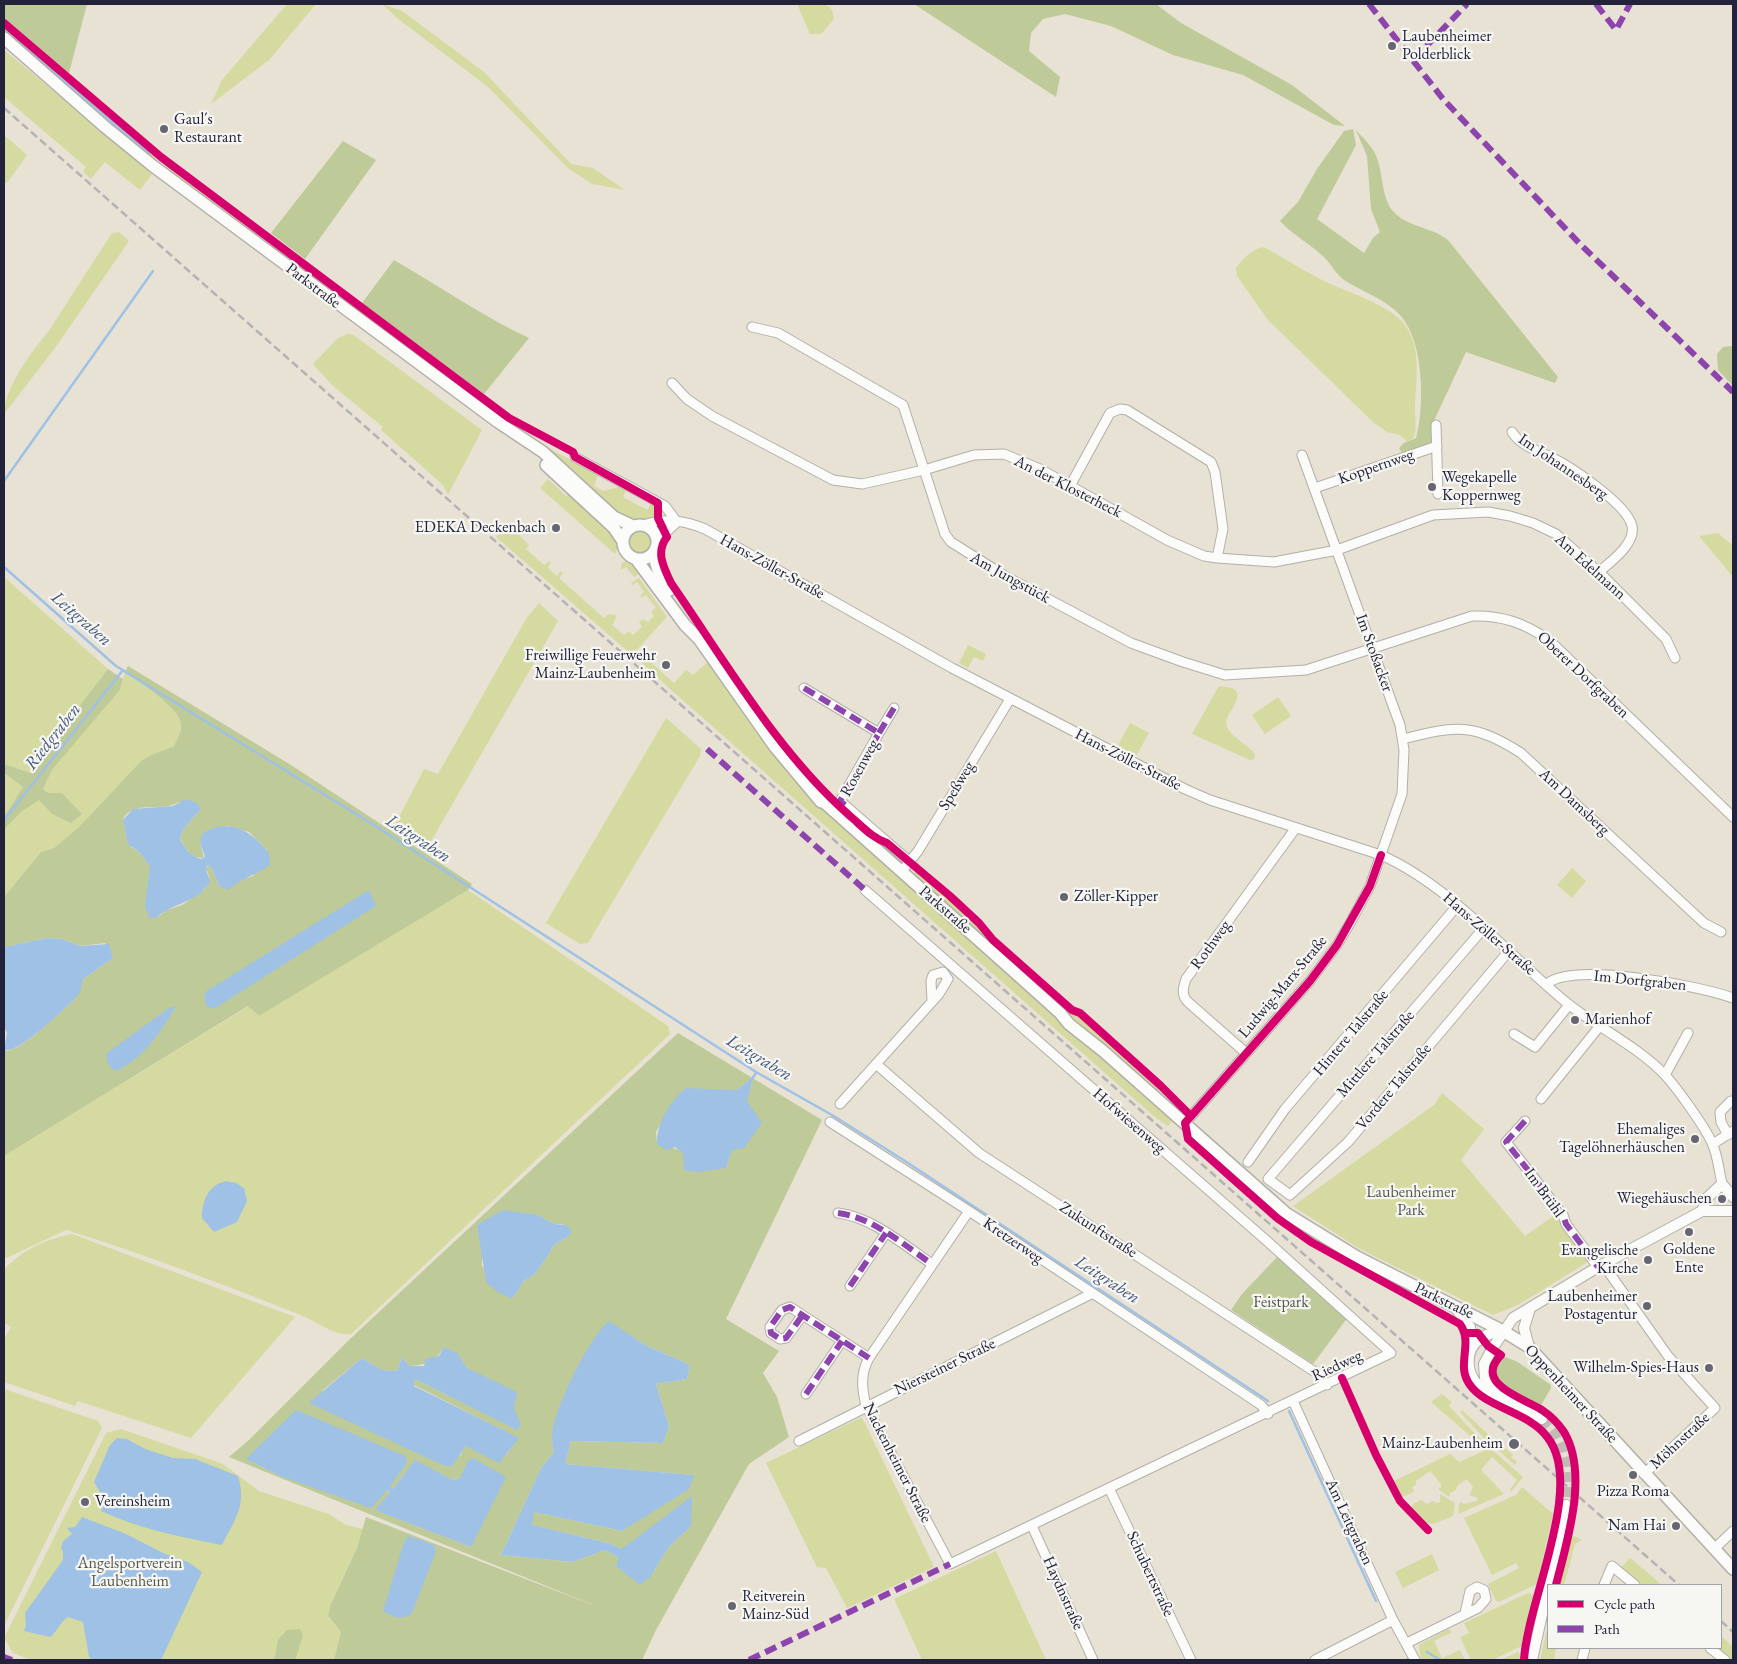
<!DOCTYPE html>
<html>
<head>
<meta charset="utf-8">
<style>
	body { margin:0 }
	#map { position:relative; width:1737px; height:1664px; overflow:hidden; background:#e7e2d4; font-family:"EB Garamond",serif }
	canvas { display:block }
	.frame { position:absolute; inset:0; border:5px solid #22223b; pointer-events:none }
	.legend { position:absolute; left:1547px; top:1584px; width:175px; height:65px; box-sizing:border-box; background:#f6f6f2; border:1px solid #a1a1a9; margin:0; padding:6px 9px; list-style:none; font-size:15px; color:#22223b }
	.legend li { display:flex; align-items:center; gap:10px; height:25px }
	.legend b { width:25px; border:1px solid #a1a1a9 }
</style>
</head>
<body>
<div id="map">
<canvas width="1737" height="1664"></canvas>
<div class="frame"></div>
<ul class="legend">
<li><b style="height:6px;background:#d6006c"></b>Cycle path</li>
<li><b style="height:6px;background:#8e44ad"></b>Path</li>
</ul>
</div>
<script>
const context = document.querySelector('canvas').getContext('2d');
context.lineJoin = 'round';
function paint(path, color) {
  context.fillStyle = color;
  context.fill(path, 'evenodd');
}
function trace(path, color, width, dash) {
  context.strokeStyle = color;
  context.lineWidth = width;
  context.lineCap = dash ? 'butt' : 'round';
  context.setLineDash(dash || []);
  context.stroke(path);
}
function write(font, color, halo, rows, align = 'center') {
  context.font = font + ' "EB Garamond",serif';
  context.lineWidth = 4.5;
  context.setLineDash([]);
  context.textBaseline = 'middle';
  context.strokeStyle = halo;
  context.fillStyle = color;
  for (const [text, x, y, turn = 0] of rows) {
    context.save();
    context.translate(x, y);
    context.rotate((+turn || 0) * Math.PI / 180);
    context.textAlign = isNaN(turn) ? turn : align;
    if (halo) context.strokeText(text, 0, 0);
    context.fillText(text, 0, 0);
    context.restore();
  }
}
paint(new Path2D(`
	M287,4H316L269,60L211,104L222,80Z
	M382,4L402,11L484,72L571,164L593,168L625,190L592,184L568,168L487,86L397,18Z
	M797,4H825L832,10L834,19L821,34H810Z
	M4,26L154,154L155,157L151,156L4,33Z
	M4,50L153,173L140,190L105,162L91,179L83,172L86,167L4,97Z
	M4,135L27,155L7,183L4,182Z
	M164,162L479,397L480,400H477L166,168Z
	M119,232L129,241L55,348L4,414C4,389 31,352 48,332L112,233Z
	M1264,247C1284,258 1304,271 1324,281C1347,292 1390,305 1405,325C1423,351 1415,382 1415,411C1415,421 1417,428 1414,437L1407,442L1400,435L1387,432L1373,422L1268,320L1237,276L1236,268C1244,258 1251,249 1264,247Z
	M348,334H352L482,430L448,495L443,485L381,430L383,427L332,385L313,364L338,338Z
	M545,446L598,475L594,486L603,491L620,487L626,490L623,497L647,510L651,504L654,505L656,518L634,521L620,517L542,448Z
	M540,466H542L615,532L619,544L615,554L540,488L548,479L566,496L568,494Z
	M508,524L529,545L526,549L544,565L549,561L551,563L548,568L557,576L561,571L563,573L559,578L604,618L608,614L615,615L616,618L612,625L624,635L629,631L633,635L642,627L639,622L643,619L648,622L654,616L651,612L656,608L646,595L641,598L640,596L644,592L637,582L632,585L631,583L639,578L667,617L632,655L496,537Z
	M629 541a11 11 0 1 1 22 0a11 11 0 1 1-22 0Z
	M1718,533L1733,546V577L1699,536Z
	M627,560L631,561L643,571L634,577L626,567L621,570V564Z
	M4,577L108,669L39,758L31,773L4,764Z
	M539,603L558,621L430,843L396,823L424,769L438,774L526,619Z
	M694,617L786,748L820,790L875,841L899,858L894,859L816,789L792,763L738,686Z
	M968,645L986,654L983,661L974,657L968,668L959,663Z
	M646,658L674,683L686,670L693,675L709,661L811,797L828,814L1174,1119L1168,1126L1156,1118L669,688L642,663Z
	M125,672C138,681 180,708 181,724C182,732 177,740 174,746C162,752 151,753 141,761L79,827L54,848L41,852L4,897V830L21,812L39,799L52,814H82L62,793H48L43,789L52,770L120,690Z
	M1219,686L1232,688L1237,692C1239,701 1231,710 1227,718C1221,733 1247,743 1255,754L1254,759L1250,760L1192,734Z
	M1278,697L1291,716L1265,734L1252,715Z
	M666,718L701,749L700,756L588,943L580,944L546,923Z
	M1130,723L1149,733L1136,756L1118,745Z
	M4,773L23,787L4,817Z
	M914,868L978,923L991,941L1008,957H1005L915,877Z
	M1572,868L1586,881L1572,898L1557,885Z
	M468,890L668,1026L670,1034L351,1334C333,1336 315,1320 298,1314C221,1284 145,1254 66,1230L4,1259V1156L249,1006L259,1016Z
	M1020,967L1073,1014L1078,1016L1160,1091L1154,1090L1022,972Z
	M1442,1093L1484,1129L1461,1160L1525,1236L1556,1214L1591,1260L1518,1305L1493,1315L1360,1249L1293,1206L1434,1105Z
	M1191,1135L1281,1214L1322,1244L1319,1245L1278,1217L1189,1138Z
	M72,1234L295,1317L191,1438L78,1401L75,1406L4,1382V1339L11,1327L4,1323V1270C21,1250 47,1239 72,1234Z
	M4,1389L98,1421L102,1428L4,1626Z
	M1442,1394L1452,1402L1449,1406L1481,1440L1523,1477L1511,1492L1510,1489L1517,1480L1492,1457L1481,1470L1504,1494L1458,1514L1459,1504L1461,1502L1464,1504L1477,1501L1478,1498L1469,1495L1473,1487L1467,1479L1457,1486L1456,1490L1450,1493L1449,1497L1438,1489L1441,1487V1484L1430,1471L1416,1481V1485L1412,1487L1414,1492L1402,1497L1394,1481L1450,1454L1459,1462L1484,1451L1483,1447L1431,1402Z
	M1462,1410L1488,1434L1486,1437L1501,1444L1513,1455L1511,1457L1517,1462L1515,1465L1483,1437L1460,1412Z
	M862,1417L934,1567L847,1608L826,1568L817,1567L766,1463Z
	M121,1429L223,1464L259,1491L329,1514L346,1525L363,1529L357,1548L330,1606L328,1617L341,1632L334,1660H31L13,1653L4,1638L106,1433Z
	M1522,1487L1553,1514L1537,1584L1499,1602L1496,1601L1488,1584L1519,1568L1516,1563L1492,1575L1464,1518L1516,1495Z
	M1440,1494L1455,1503L1453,1516C1428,1526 1431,1529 1411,1509L1413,1504L1421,1500L1427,1504L1433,1501L1436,1503L1440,1502Z
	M1570,1534L1582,1540L1575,1544L1564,1585H1558Z
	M996,1551L1046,1660H922L894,1599Z
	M1432,1554L1439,1570L1403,1588L1395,1572Z
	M1630,1558L1662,1585H1641L1621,1568Z
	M1528,1593L1534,1595L1522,1646L1492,1660H1471L1460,1637L1469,1633L1464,1623Z
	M1548,1626V1648H1556L1554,1660H1540Z
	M1449,1629L1452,1632L1434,1641L1442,1658L1460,1650L1465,1660H1421L1419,1645Z
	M1721,1636L1733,1647V1660L1717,1648H1721Z
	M1518,1652L1523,1660H1500Z`), '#d5daa0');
paint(new Path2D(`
	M4,4H87L69,73L4,20Z
	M914,4H1156L1181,23L1292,85L1345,126L1334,125L1243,75L1173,55L1111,26L1065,14L1043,19L1031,33L1029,51L1060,77L1056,97Z
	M1353,129L1356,145L1317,219L1364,253L1373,238L1380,232L1371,209L1367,156L1356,130C1364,139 1375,149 1378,161C1383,177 1382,200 1394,212C1407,227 1432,227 1448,240L1558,377L1555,383L1466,352L1432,425L1434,440L1430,444L1403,454L1399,448L1404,443L1416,438C1425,407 1424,338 1399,314C1385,299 1361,291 1344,280C1336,274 1331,264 1324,257C1310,244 1293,235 1280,221L1298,202L1317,169L1344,131Z
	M343,141L376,160L305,259L271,233Z
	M394,260C439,286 482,316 529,338L484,394L362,303Z
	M1731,346L1733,348V386L1718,370L1717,354L1723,347Z
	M128,666L291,765L472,884L468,890L259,1016L248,1006L4,1156V1049L7,1051L18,1047L35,1035L75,999L83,979L113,958L105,943L80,946L62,939L47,938L4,947V897L41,852L54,848L79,827L141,761C151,753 162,752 174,746C177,739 182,732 181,724C180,708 138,681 125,672ZM179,802L201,809L184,828L180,837L184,847L194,857L204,858L200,842L210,830L228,826L249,832L267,850L253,876L219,886L212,868L209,865L206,869C210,875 210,883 205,889L182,905L167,910L156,918L147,890L150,878V866L140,853L131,847L127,838L123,819C134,799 161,813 179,802Z
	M108,669L123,679L120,690L52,770L43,789L48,793H62L82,814L71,823L52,814L39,800L21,812L4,830V817L23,787L4,773V764L31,773L39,758Z
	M678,1033L822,1120L726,1319L779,1351L763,1373L777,1397L789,1437L749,1464L656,1630L642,1660H334L341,1632L328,1616L330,1606L357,1548L366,1517L603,1609L229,1457L249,1440L349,1340ZM748,1081L752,1083L726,1168C703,1160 680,1148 657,1144L656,1132L665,1117L722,1090H737ZM538,1215L554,1224H563L569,1236L554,1245L547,1257L534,1275L524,1281L512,1299L482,1266V1251ZM609,1322L645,1345L690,1365L687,1379L656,1384L669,1426L663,1443L571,1441L565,1464L694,1475L622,1531L534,1512L531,1525L608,1543L622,1549L691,1526L668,1548L651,1576L605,1550L573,1562L501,1555L541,1468L554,1452L552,1436ZM444,1347L457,1354L467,1368L497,1384L516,1429L415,1379L414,1385L518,1438L506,1455L465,1446L460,1456L322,1391L362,1358L382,1370L397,1371L402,1357L409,1366C425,1365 436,1362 444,1347ZM280,1426L407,1463L389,1486L393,1489L415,1461L453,1480L460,1478L464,1473L471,1547L376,1510L390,1492L387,1490L280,1476L247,1459Z
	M1278,1256L1348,1317L1313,1364L1231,1310L1242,1294Z
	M1502,1356L1516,1361L1551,1385V1388L1540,1407L1499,1384C1493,1373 1492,1364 1502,1356Z
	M300,1629L303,1636L295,1660H274L278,1640L287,1630Z`), '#beca98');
paint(new Path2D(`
	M186,799L197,803L201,809L184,828L180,837C182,846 191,857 201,859L205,857L200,842L203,833C231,817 252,832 269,853L270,865C256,875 241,878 228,890L219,886L212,868L208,865L206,869L210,882C197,903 172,903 156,918H150L145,907L150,866L140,853L128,844L123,820L133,809L173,806Z
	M369,890L376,906L215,1008L208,1007L205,1003V992Z
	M47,938L62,939L80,946L109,944L113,958L83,979L80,992L75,999C61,1011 21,1053 4,1050L7,1033L4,1027V947Z
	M176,1006C161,1032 144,1058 116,1071C108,1066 106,1062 107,1053L169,1008Z
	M748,1081L752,1083L747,1101L762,1123L744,1148L732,1150L726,1168L697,1172L684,1170L683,1153L675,1147L666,1150L657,1144C656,1124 671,1100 686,1088L737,1090Z
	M226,1181L236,1183L244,1188L247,1201L237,1222L214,1232L202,1218C202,1201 208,1185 226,1181Z
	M503,1210L538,1215L554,1224L566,1225L572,1231L569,1236L554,1245L547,1257L534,1275L524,1281L512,1299L498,1292L486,1282L477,1225Z
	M609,1321L645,1345L690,1365L687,1379L656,1384L669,1426L663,1443L571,1441L565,1464L694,1475L689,1489L622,1531L534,1512L532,1525L608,1543L622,1549L692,1496L691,1526L668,1548L651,1576L640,1585L616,1566L619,1558L605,1550L573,1562L501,1555L541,1468L554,1452C553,1447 552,1442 552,1437C553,1410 589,1338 609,1321Z
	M444,1347L457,1353L467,1368L517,1392L514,1409L521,1424L517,1430L415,1379L414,1386L519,1438L499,1463L466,1446L452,1466H445L309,1403L362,1358L382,1370L397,1371L402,1357L409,1366H424L426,1359L439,1356Z
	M296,1410L405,1456L407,1463L390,1486L393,1489L415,1460L453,1480L460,1478L468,1461L473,1458L506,1477L471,1547L375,1510L390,1492L387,1490L371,1508L280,1476L246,1459Z
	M117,1438L127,1439L145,1449L173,1458L195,1459L238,1476C247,1506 235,1519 222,1545C181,1537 139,1529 101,1511L104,1505L97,1499L100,1492L94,1482L110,1445Z
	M82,1517L126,1534L165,1554L188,1562L202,1572L161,1660H93L89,1657L83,1622L68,1617C59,1623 58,1631 50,1637L24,1631L26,1625L25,1613L63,1560V1551L61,1548L63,1541L72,1534L67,1528L75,1527Z
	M409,1536L434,1545L436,1551L412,1613C401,1621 394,1617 383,1611L404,1542Z`), '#9ec1e5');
trace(new Path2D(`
	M4,30L149,153
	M4,481L153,271
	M4,567L116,666L377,827L756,1072L832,1115L905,1161L1268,1401
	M4,820L123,670
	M750,1082L756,1073
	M1289,1411L1376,1601
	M1427,1652L1440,1660
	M1406,1660L1408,1659`), '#9ec1e5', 2.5);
trace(new Path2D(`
	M1542,1419C1568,1441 1568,1473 1566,1505`), '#c0bcb5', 10, [10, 5]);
const minor = new Path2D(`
	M752,327L778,333L903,405L945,534L951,542L1005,576L1131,643L1183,662L1225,675L1306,670L1472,616C1502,615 1524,623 1549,640L1733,817
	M672,383L687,399L712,416L833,480L862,484L924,470L974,455L1004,454L1040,469L1167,540L1204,556L1217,558L1274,562L1337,550L1433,515L1488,512L1510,516L1533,523L1556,534L1599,572L1666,639L1675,658
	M1436,425L1438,494
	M1512,432C1521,446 1536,450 1551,457C1571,467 1627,504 1632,526C1636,544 1610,562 1599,572
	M575,457L665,506L677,522
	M1070,486L1110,413L1120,409L1127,410L1211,462L1215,472L1223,529L1217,558
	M1315,488L1437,446
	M644,525C663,517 686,521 705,529L952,668L1185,789L1210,800L1381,855C1451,886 1508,955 1567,1003C1597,1027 1640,1048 1665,1075C1677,1088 1705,1127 1712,1143C1718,1156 1719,1171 1722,1184
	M657,541L677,522
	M804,688L879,733L840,801L910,862
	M879,733L894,708
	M1403,739C1457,725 1473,723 1521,753L1704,923L1721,932
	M906,866L918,851L1010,699
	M865,890L1267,1241L1391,1353L950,1564L866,1406C862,1389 860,1374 869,1358L969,1211
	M1483,929L1268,1179L1290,1195L1348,1142L1508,952
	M1547,984C1572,961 1701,986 1733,998
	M1514,1034L1535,1047L1569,1005
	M1246,1053L1188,1002C1181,995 1183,988 1186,979L1295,829
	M876,1064L979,1153L1318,1374L1327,1385
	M1665,1075L1688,1033
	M1541,1099L1599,1027
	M840,1104L939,994L948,979L943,972L933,975L931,981L932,1001
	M1525,1121L1506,1142L1563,1215L1566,1224L1598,1267
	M830,1122L969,1211L1261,1405L1268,1414
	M1185,1123L1310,981L1337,945L1349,925L1370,886L1402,794L1404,750L1400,725L1302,455
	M1728,1135L1721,1122L1720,1112L1731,1101
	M1713,1144L1733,1131
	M1248,1162L1285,1109L1457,906
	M838,1213C872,1217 904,1245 932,1264
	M1603,1264L1668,1356L1715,1408L1644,1474
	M850,1286L886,1233
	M802,1316L786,1338L780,1339L771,1333L770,1327L782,1310L790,1307L869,1358
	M806,1394L842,1341
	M1293,1401L1393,1620L1415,1660
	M799,1441L1091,1294
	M1109,1488L1191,1660
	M1032,1526L1093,1660
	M1714,1549L1733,1531
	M1604,1585L1612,1566L1635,1585
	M1407,1643L1478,1608L1486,1599L1484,1590L1477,1587L1470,1591L1465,1613
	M1710,1648L1725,1660
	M1315,1660L1393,1620
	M1582,1660L1585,1648`);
const tertiary = new Path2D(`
	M1702,1211L1707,1198L1722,1184L1733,1197
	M1457,1310L1470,1327L1473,1346
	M1503,1331C1496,1332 1486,1334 1480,1339C1464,1350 1466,1374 1479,1386L1542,1419
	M1529,1347L1524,1328L1530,1308
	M1496,1394L1485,1378L1484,1364L1492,1349L1513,1318L1598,1267L1702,1211H1733
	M1532,1660L1566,1505`);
const secondary = new Path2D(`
	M4,38L104,126L153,166L498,422L543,452L614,517L633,526
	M546,465L614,528L622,540
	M623 542a17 17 0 1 1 34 0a17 17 0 1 1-34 0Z
	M653,553L659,574L670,590
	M636,559L685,625L699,639L775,747L821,802
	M818,797L1011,969L1060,1013L1069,1024L1103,1051L1287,1214L1357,1257L1503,1331L1529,1347L1733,1569`);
trace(minor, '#b2afa9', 11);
trace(tertiary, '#b2afa9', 12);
trace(secondary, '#b2afa9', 14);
trace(minor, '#fbfbf9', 9);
trace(tertiary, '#fbfbf9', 10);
trace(secondary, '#fbfbf9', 11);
trace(new Path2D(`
	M4,108L1679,1585
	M1721,1621L1733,1632`), '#b3b2b4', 2.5, [8, 4]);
trace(new Path2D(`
	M1369,4L1443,99L1580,244L1733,392
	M1596,4L1616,30L1630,4
	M1414,59L1467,4
	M804,688L879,733L840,801L845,805
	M879,733L894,708
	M707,749L865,890
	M1525,1121L1506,1142L1563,1215L1566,1224L1598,1267
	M838,1213C872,1217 904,1245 932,1264
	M850,1286L886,1233
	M802,1316L786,1338L780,1339L771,1333L770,1327L782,1310L790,1307L869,1358
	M806,1394L842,1341
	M4,1657L12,1660
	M749,1660L950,1564`), '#8e44ad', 6, [12, 6]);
trace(new Path2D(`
	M4,23L161,157L509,418L573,452L575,457L658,503V518L667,537C655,552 664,568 671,583C725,661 778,753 850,816C862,826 872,838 887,843L950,896L979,923L993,940L1072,1010L1080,1013L1161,1086L1191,1116
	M1381,855L1370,886L1337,945L1310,981L1185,1123L1188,1139L1277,1218L1311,1242L1460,1324C1474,1344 1455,1365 1470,1385C1486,1408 1530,1412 1548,1438C1585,1487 1527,1602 1524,1660
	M1465,1333H1478L1488,1346L1501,1355C1473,1384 1523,1398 1542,1410C1551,1416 1558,1423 1564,1432C1589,1474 1567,1541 1556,1585
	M1342,1378L1376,1455L1400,1501L1428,1530`), '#d6006c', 8);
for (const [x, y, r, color] of [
	[1392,46,5,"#676571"],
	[164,129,5,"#676571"],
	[1432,487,5,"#676571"],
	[556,528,5,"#676571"],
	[666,665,5,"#676571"],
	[1064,897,5,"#676571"],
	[1575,1020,5,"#676571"],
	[1695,1139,5,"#676571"],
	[1722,1199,5,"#676571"],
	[1689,1232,5,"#676571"],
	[1648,1260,5,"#676571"],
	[1647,1306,5,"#676571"],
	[1709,1368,5,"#676571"],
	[1514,1444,6,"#676571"],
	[1633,1475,5,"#676571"],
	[85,1502,5,"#676571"],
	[1676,1526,5,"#676571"],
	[732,1606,5,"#676571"]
]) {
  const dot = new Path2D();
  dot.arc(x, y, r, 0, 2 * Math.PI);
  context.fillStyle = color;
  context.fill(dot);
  trace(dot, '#f6f6f2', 2);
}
write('16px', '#22223b', '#f6f6f2', [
	["Laubenheimer",1402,37,"left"],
	["Polderblick",1402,55,"left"],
	["Gaul´s",174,120,"left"],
	["Restaurant",174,138,"left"],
	["Wegekapelle",1442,478,"left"],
	["Koppernweg",1442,496,"left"],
	["EDEKA Deckenbach",546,528],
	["Freiwillige Feuerwehr",656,656],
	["Mainz-Laubenheim",656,674],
	["Zöller-Kipper",1074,897,"left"],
	["Marienhof",1585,1020,"left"],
	["Ehemaliges",1685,1130],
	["Tagelöhnerhäuschen",1685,1148],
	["Wiegehäuschen",1712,1199],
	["Goldene",1689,1250,"center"],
	["Ente",1689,1268,"center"],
	["Evangelische",1638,1251],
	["Kirche",1638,1269],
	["Laubenheimer",1637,1297],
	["Postagentur",1637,1315],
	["Wilhelm-Spies-Haus",1699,1368],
	["Mainz-Laubenheim",1503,1444],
	["Pizza Roma",1633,1492,"center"],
	["Vereinsheim",95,1502,"left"],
	["Nam Hai",1666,1526],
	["Reitverein",742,1597,"left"],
	["Mainz-Süd",742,1615,"left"]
], 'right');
write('16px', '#22223b', '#f6f6f2', [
	["Parkstraße",313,286,37],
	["Koppernweg",1376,467,-19],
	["Im Johannesberg",1563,467,34],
	["An der Klosterheck",1068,487,27],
	["Hans-Zöller-Straße",772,567,29],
	["Am Edelmann",1590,567,42],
	["Am Jungstück",1010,578,29],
	["Im Stoßacker",1374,653,70],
	["Oberer Dorfgraben",1583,675,43],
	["Hans-Zöller-Straße",1128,760,27],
	["Rosenweg",860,768,-61],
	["Speßweg",957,786,-59],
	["Am Damsberg",1574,802,43],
	["Parkstraße",945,910,41],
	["Hans-Zöller-Straße",1489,934,41],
	["Rothweg",1211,945,-54],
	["Im Dorfgraben",1640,981,6],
	["Ludwig-Marx-Straße",1283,987,-50],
	["Hintere Talstraße",1351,1033,-50],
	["Mittlere Talstraße",1376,1054,-49],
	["Vordere Talstraße",1394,1087,-50],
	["Hofwiesenweg",1129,1121,41],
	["Im Brühl",1544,1193,54],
	["Zukunftstraße",1098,1230,33],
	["Kretzerweg",1013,1241,34],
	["Parkstraße",1444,1301,26],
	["Riedweg",1337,1366,-25],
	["Niersteiner Straße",945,1367,-26],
	["Oppenheimer Straße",1571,1394,47],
	["Möhnstraße",1680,1441,-43],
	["Nackenheimer Straße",897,1463,63],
	["Am Leitgraben",1349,1522,65],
	["Schubertstraße",1150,1574,65],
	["Haydnstraße",1063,1593,66]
]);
write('16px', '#54574c', '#f6f6f2', [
	["Laubenheimer",1411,1193],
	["Park",1411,1211],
	["Feistpark",1281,1303],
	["Angelsportverein",130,1564],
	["Laubenheim",130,1582]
]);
write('italic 18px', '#435579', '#f6f6f2', [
	["Leitgraben",81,619,41],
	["Riedgraben",53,737,-52],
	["Leitgraben",418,839,33],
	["Leitgraben",759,1058,31],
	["Leitgraben",1107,1280,33]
]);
</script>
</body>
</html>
